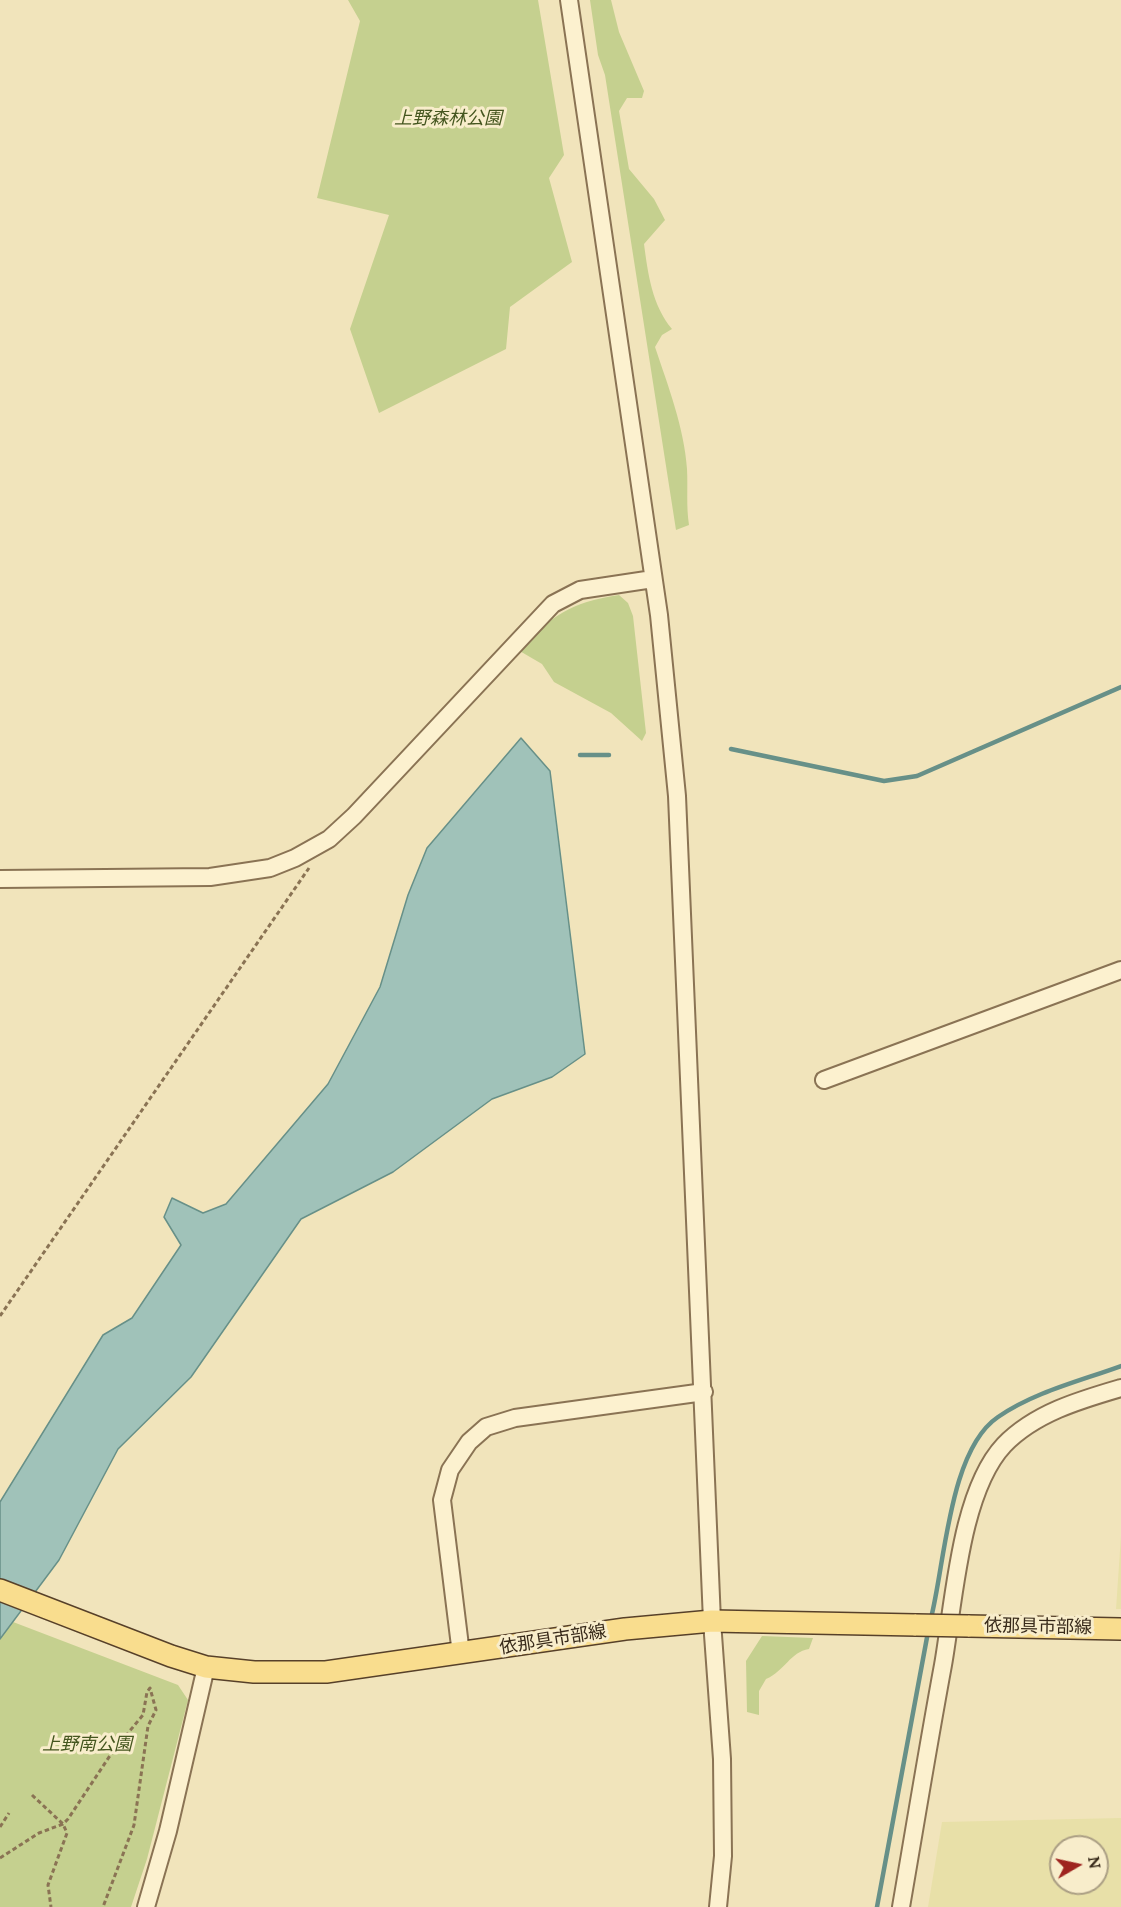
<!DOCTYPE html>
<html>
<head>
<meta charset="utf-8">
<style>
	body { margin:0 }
	#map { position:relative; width:1121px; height:1907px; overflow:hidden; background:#f1e4bb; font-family:Lora,serif }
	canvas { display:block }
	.north { position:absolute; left:1049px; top:1835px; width:60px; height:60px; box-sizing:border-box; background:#f8edcb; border:2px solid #ab9f84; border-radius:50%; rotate:81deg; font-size:16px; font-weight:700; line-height:24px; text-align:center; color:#382a1a }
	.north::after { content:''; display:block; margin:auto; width:21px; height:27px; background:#9e241f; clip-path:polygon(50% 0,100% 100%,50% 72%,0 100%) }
</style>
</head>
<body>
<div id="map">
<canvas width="1121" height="1907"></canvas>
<div class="north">N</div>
</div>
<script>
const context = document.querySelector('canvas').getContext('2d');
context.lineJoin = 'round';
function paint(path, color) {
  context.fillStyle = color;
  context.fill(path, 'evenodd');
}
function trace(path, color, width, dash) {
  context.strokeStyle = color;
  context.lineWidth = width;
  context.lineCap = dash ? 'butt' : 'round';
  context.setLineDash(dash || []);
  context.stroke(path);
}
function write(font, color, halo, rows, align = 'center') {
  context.font = font + ' Lora,"Noto Sans JP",serif';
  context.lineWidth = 6;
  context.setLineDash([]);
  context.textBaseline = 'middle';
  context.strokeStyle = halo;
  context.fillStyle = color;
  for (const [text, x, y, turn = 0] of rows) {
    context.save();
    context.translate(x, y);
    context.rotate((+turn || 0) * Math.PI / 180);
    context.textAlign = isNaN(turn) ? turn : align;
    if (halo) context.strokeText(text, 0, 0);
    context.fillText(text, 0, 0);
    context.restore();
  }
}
paint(new Path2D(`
	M1121,1536V1609H1116Z
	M1121,1818V1907H928L942,1822ZM1061,1847H1097V1883H1061Z`), '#e8e0a8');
paint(new Path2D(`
	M348,0H538L564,155L549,178L572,262L510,307L506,349L379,413L350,329L389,215L317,198L360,21Z
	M590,0H611L619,32L644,91L642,98H627L619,111L629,169L654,199L665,220L644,244C648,274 652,305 672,329L662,335L655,347C668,386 684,427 687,469C688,488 686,506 689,525L676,530L605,75L598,55Z
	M619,595L628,603L633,616L646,733L642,741L611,713L554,682L542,664L518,650C554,615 568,603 619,595Z
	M0,1617L178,1685L188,1700L147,1859L131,1907H0Z
	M762,1636L813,1638L809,1649C790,1652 785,1671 766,1679L759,1691V1715L747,1712L746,1661Z`), '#c5d08f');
const water = new Path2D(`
	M521,738L550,771L585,1054L552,1077L492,1099L393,1172L301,1219L191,1377L118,1449L59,1560L0,1639V1502L103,1335L132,1318L181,1245L164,1217L172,1198L203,1213L226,1204L328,1084L380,987L408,895L427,848Z`);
paint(water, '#a0c2b9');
trace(water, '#679088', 1.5);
trace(new Path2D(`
	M731,749L884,781L917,776L1121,687
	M580,755H609
	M931,1618C945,1564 949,1450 998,1417C1034,1392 1080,1381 1121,1366
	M877,1907L928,1632`), '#679088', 4.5);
const minor = new Path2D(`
	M569,0L659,615L677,796L712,1621L722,1759L723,1856L718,1907
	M0,879L210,877L270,868L295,858L329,839L354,816L553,604L580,590L653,579
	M824,1080L1121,970
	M461,1654L442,1500L450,1470L469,1442L486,1427L515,1418L704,1392
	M146,1907L168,1831L206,1667
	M901,1907C915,1826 928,1746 943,1665C954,1603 960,1492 1004,1445C1035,1413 1080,1400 1121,1388`);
const major = new Path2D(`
	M0,1590L171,1656L206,1667L254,1672H326L625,1629L712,1621L916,1625
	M968,1626L1121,1629`);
trace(minor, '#8a7354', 20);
trace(major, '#574029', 24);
trace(new Path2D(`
	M0,1316L309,868
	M32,1795L63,1824L67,1833L48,1885L51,1907
	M0,1827L9,1813
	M0,1858L39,1833L63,1824L68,1819L113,1751L143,1715L147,1692L150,1688L156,1710L148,1726L134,1825L103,1907`), '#8a7354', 3, [4.5, 3]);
trace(minor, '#fcf1cf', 16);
trace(major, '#f9dd8e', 21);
const majorBridge = new Path2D(`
	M916,1625L968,1626`);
trace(majorBridge, '#574029', 24, []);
trace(majorBridge, '#f9dd8e', 21);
write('italic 18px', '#45561f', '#f8edcb', [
	["上野森林公園",448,119],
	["上野南公園",87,1745]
]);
write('18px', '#382a1a', '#f8edcb', [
	["依那具市部線",1038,1627,1],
	["依那具市部線",553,1640,-9]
]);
</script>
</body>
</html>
